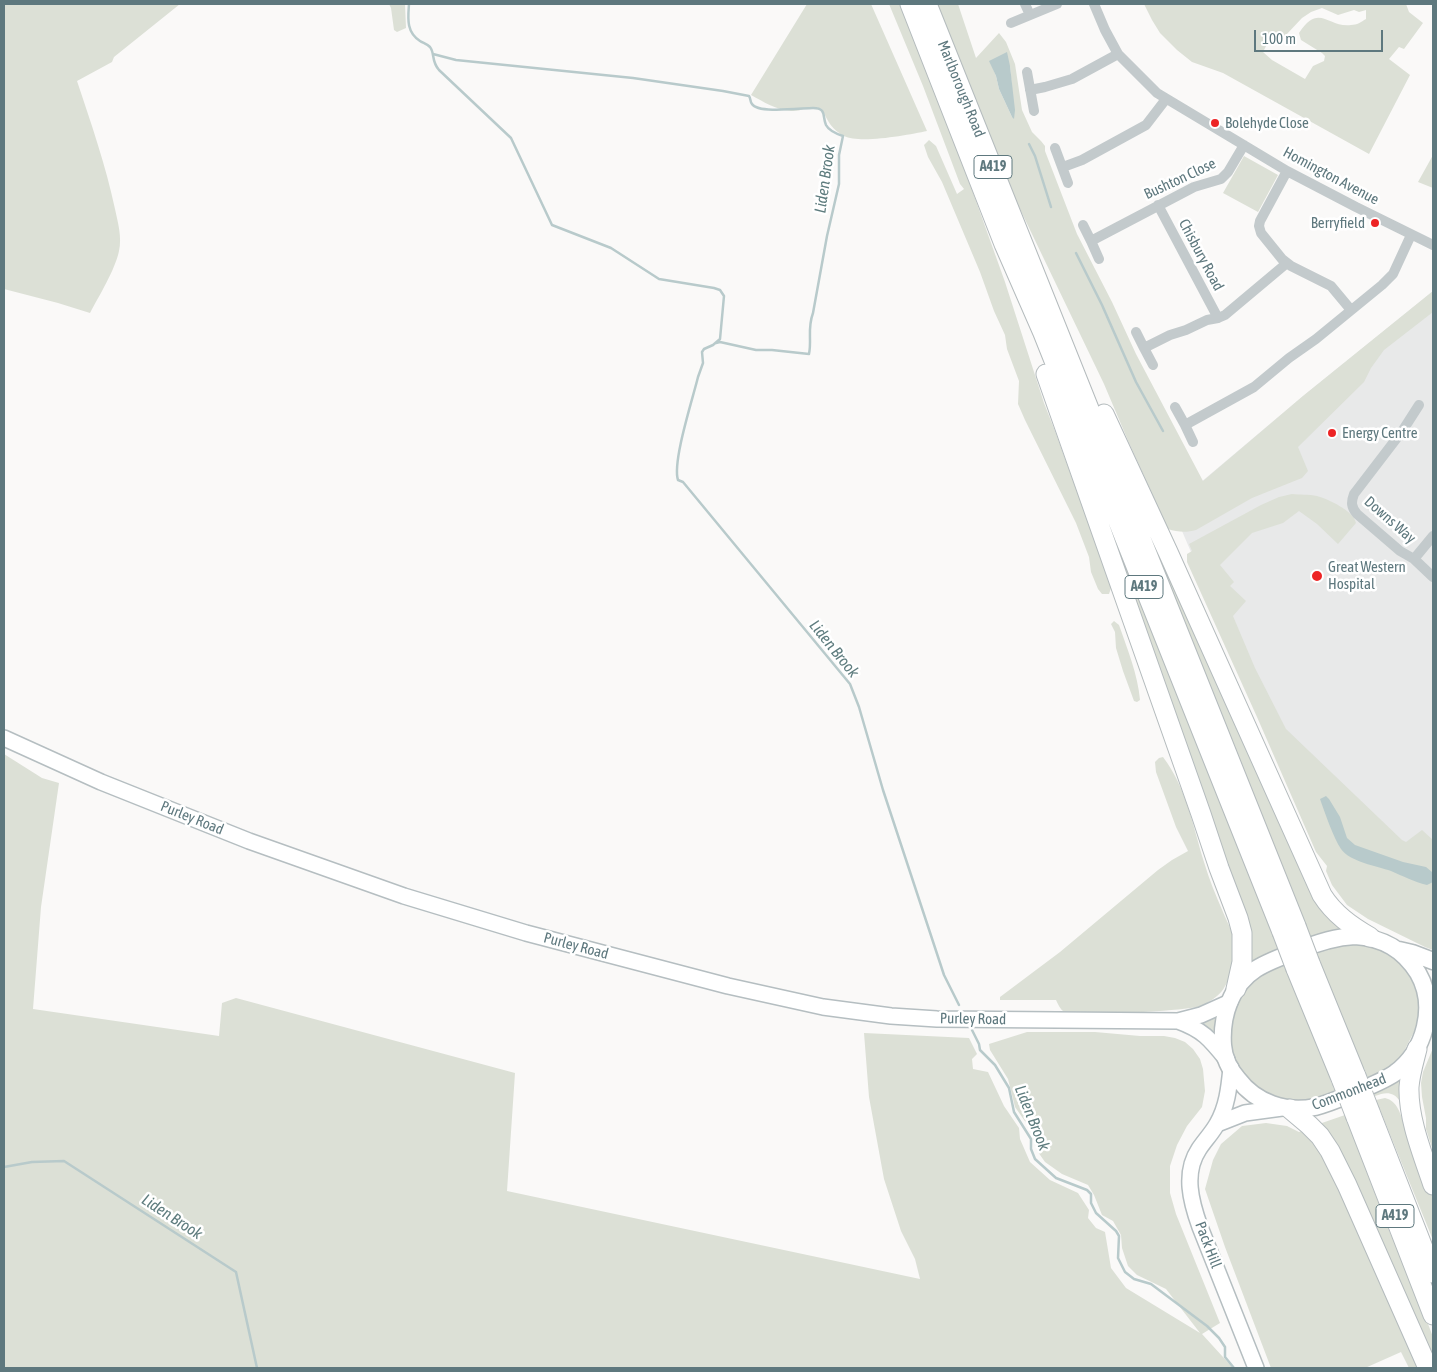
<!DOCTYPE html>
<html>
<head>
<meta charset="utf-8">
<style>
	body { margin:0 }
	#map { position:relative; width:1437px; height:1372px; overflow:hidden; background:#faf9f8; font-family:"Asap Condensed",sans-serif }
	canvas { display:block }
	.frame { position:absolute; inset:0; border:5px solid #5e787e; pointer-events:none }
	.scale { position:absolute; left:1254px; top:30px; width:129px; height:22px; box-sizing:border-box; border:2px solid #5e787e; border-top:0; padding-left:6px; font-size:15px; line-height:18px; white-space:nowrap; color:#5e787e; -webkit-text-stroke:4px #fff; paint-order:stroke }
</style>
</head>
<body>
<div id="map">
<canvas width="1437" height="1372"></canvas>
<div class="frame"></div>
<div class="scale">100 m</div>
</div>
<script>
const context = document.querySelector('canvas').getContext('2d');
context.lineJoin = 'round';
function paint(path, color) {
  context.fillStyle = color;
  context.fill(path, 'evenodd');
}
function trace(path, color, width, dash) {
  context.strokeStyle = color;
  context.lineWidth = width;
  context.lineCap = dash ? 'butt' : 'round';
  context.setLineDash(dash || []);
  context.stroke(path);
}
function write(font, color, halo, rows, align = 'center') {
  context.font = font + ' "Asap Condensed",sans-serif';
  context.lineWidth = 5;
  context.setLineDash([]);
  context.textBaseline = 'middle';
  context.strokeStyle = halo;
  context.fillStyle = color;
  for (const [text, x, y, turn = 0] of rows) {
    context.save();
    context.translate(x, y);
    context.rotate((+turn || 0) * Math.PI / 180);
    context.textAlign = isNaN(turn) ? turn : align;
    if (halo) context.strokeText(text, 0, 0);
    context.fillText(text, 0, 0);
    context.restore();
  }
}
paint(new Path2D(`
	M1433,291V935L1342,890L1220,620L1182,531V523L1175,504L1303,396Z`), '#e8e9e9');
paint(new Path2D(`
	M4,4H180L114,57L112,62L77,81C91,123 106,166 115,209C118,223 122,237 119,251C115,270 99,296 90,313L58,303L4,289Z
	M389,4H405L406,28L397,32L394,30L391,8Z
	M807,4H871L927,131C908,135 860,144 844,136C832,130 827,120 822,109C807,104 804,112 791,111C776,110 764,102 751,95Z
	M889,4H900L971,187L1005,282L1044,403L1055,431L1106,572L1111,588L1109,594H1102L1098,589L1091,572L1089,557L1076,523L1025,420L1018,404L1019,381L1007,349L1005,335L994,311L980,272L942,182L928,157L924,145L929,140L936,146L957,194L964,189L960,184L923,86Z
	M936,4H958L976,58L999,33L1006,42L1015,64L1022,110L1032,132L1041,141L1045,146V151L1077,234L1112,302L1136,354L1203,481L1303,396L1433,291V312L1384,350L1371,368L1364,382L1298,447L1308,471L1302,478L1252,498L1196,530C1186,533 1177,532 1168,529L1129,443L1104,384L1019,207L995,152ZM990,61L1010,66L1012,89V117L999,89L996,76Z
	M1144,4H1406L1409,12L1423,23L1404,49L1399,47L1389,59L1410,75L1369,154L1223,73L1192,62L1177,50L1160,33L1152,20ZM1322,8L1338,15L1354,10L1359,12L1366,10V19C1361,22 1357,25 1351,25C1328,28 1319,2 1299,33L1301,40L1322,53L1325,56L1324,61L1313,66L1305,79L1272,60L1263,52L1266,46L1286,35L1302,18L1311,12Z
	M1433,155V188L1418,182Z
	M1244,156L1278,175L1258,212L1223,193Z
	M1077,441L1280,950L1248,966Z
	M1128,478L1341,928L1311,939C1271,837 1227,736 1187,634C1167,582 1147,530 1128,478Z
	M1292,494C1300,495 1309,494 1317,496C1328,499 1354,511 1356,523L1338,544L1317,524L1299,511L1283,523L1252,533L1220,565L1234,582L1230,586L1246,601L1233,616L1255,668L1286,729L1402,840L1406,842L1422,830L1433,840V950L1425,947L1368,919L1347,905L1332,885L1326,871L1327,866L1316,852L1257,717L1187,562V554L1192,551L1189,544L1261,505L1279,497Z
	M1114,621L1119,625C1127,648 1138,675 1140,700L1137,702L1134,701L1123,671L1116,648L1115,632L1111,624Z
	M4,754L42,778L59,783L41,907L33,1009L219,1036L222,1003L236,998L515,1073L507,1191L920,1279L915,1259L901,1231L884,1179L869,1097L864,1033L969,1038L977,1054L972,1059L973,1069L988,1072L1004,1106L1019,1128L1020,1139L1030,1162L1050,1180L1078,1193L1089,1210L1088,1218L1096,1228L1105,1232L1111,1268L1126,1288L1200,1333L1166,1289L1137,1275L1128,1266L1122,1248L1121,1235L1113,1221L1102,1215L1094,1195L1088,1185L1062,1174L1045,1162L1038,1152L1029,1127L1015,1107L1008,1079L990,1050L989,1044L1027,1032H1095L1140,1036H1164L1175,1038L1185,1042L1193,1049L1200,1059L1203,1069L1205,1091L1202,1107L1187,1126L1177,1145L1170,1166V1193L1176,1214L1220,1323L1202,1334L1233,1368H4Z
	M1163,757C1186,787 1193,826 1204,862C1209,879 1216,896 1223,912C1227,922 1233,932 1235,944C1237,956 1230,981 1222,991C1216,998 1209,1002 1201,1006C1187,1011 1075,1017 1064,1012C1060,1009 1058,1004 1056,1000H1000V997L1060,952L1158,870L1172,860L1188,851L1176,827L1156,772L1155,762L1159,758Z
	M1356,942L1385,949L1407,967L1422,1001L1417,1026L1402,1055L1392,1066L1369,1081L1364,1068L1359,1070L1318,968L1322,966L1316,950Z
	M1283,963L1334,1076L1330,1079L1336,1094L1299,1103L1276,1099L1255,1087L1239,1070L1229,1044L1232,1011L1251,980Z
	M1216,1015L1214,1031L1211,1033L1196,1023Z
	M1433,1048V1151L1426,1129V1118L1422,1097L1421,1083L1423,1072Z
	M1403,1078L1400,1101C1393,1091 1385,1092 1375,1096L1373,1092L1395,1083Z
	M1385,1098C1398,1101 1400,1114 1405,1126L1409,1124L1433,1196V1240L1376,1100Z
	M1345,1115L1390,1233L1412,1282L1433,1337V1367L1319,1124Z
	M1266,1123L1287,1126L1299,1132L1304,1130L1325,1157L1422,1368H1409L1401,1352L1365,1368H1271L1225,1247L1205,1189L1213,1160L1221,1144L1242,1126Z`), '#dce0d6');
paint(new Path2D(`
	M1007,52L1010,66L1015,110L1014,119L1012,117L999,89L996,76L989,61Z
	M1326,796L1329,799L1340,817L1347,838L1355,845L1403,862L1426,867L1432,872L1433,882L1427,885C1414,882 1403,876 1391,871C1377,866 1350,862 1341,849C1333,837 1325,813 1320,799Z`), '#b8cacb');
trace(new Path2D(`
	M409,4C408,18 406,32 420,41C423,43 427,44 430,47C435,53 431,61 439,70L511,138L552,225L611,248L659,279L714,288L720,290L724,296L720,339L713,345L704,349L702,352L703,363L698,377C693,398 672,462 678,480L683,482L850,684L859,707L883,790L944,975L959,1005
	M433,54L456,60L633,78L723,91L749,96C751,99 750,102 752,104C758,114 802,108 813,108C827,108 822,116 826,125C829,131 837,134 843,136L839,155V184L827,236L813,313C807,329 812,339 809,354L772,350H756L720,342L716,343
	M1029,144L1035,156L1051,207
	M1076,253L1102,305L1136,382L1163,431
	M972,1030L979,1044L980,1050L995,1065L1009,1088L1014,1112L1031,1139V1149L1035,1159L1056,1178L1087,1190L1091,1194V1203L1096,1213L1116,1231L1119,1236L1118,1258L1125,1272L1134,1279L1151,1284L1207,1326L1219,1338L1225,1347V1357L1234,1368
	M4,1167L32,1162L64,1161L236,1272L257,1368`), '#b8cacb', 2.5);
const secondary = new Path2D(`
	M4,738L101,782L249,841L404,896L526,933L728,986L823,1007L891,1016L937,1019L1178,1021L1201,1015L1230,1002
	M1178,1021C1203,1030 1210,1039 1227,1060
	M1231,1068C1229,1088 1227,1107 1217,1124C1212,1133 1205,1140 1199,1149C1183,1173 1191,1202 1200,1227L1256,1368
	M1217,1124L1245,1113L1282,1108`);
const primary = new Path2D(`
	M1355,936C1383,938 1403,949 1418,973C1437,1006 1425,1051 1395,1073C1382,1082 1365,1088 1351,1094C1339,1099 1327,1104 1315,1107C1286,1113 1256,1103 1238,1079C1230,1070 1224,1058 1223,1045C1221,1016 1231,985 1256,969C1269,961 1283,956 1297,951C1316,943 1335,937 1355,936Z
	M1399,950L1412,953L1433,961`);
const highway = new Path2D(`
	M910,4L1004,244L1043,333L1282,932
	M927,4L1296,926
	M1046,374L1201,814L1219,868L1238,918L1242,933V962L1236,989
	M1104,414L1168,552L1322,895C1334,914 1351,926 1370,937
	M1310,963L1356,1076
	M1296,969L1342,1081
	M1417,1049C1414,1061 1410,1074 1409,1087C1408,1119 1423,1155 1433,1185
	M1290,1109L1309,1125L1320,1136L1330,1151L1347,1185L1428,1368
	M1370,1112L1433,1273
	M1356,1117L1433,1315`);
trace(secondary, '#b5bec1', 18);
trace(primary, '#b4bcbe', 19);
trace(highway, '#b4bbbd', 21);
trace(new Path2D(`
	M1025,4L1030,15
	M1094,4L1105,30L1118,54L1157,93L1287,171L1356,207L1433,245
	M1011,23L1057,4
	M1027,72L1034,111
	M1030,90L1045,87L1072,79L1118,54
	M1055,148L1068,183
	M1063,167L1082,160L1146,125L1166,99
	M1287,171L1260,221L1259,226L1261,233L1282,259L1291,266L1331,286L1351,310
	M1158,205L1218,318
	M1083,225L1091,241L1194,187L1221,179L1228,172L1244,145
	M1091,241L1099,259
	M1136,332L1144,348
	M1153,365L1144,348L1170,335L1186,330L1207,320L1218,318L1225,315L1287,263
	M1419,405L1403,430L1354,494C1351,502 1351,507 1357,514L1400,551L1414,559L1433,577
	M1175,407L1185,425L1254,387L1289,358L1316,339L1382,285L1393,274L1411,235
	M1185,425L1193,442
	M1414,559L1433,536`), '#c3cacc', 10);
trace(secondary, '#fff', 15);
trace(primary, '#fff', 16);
trace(highway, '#fff', 19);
const highwayBridge = new Path2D(`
	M1296,926L1310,963
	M1282,932L1296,969
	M1356,1076L1370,1112
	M1342,1081L1356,1117`);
trace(highwayBridge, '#b4bbbd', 21, []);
trace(highwayBridge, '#fff', 19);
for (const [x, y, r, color] of [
	[1215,123,5,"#ed2425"],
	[1375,223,5,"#ed2425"],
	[1332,433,5,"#ed2425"],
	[1317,576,6,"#ed2425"]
]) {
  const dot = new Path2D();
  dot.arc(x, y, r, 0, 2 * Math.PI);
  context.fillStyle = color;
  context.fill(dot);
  trace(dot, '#fff', 2);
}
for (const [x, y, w] of [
	[993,167,38],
	[1144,587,38],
	[1395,1216,38]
]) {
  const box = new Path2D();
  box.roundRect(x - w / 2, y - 11.5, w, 23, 4);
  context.fillStyle = '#fff';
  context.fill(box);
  trace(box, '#5e787e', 1);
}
write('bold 14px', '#5e787e', null, [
	["A419",993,167],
	["A419",1144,587],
	["A419",1395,1216]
]);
write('15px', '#5e787e', '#fff', [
	["Marlborough Road",961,89,68],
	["Homington Avenue",1331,176,28],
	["Bushton Close",1180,179,-25],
	["Chisbury Road",1201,255,62],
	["Downs Way",1390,520,41],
	["Purley Road",192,818,22],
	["Purley Road",576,946,15],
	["Purley Road",973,1019,1],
	["Commonhead",1349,1092,-21],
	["Pack Hill",1208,1245,69]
]);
write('15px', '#5e787e', '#fff', [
	["Bolehyde Close",1225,123],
	["Berryfield",1365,223,"right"],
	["Energy Centre",1342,433],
	["Great Western",1328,567],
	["Hospital",1328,584]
], 'left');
write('italic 16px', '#5e7c7e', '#fff', [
	["Liden Brook",825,179,-82],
	["Liden Brook",834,649,51],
	["Liden Brook",1032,1118,68],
	["Liden Brook",172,1217,33]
]);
</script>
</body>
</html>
